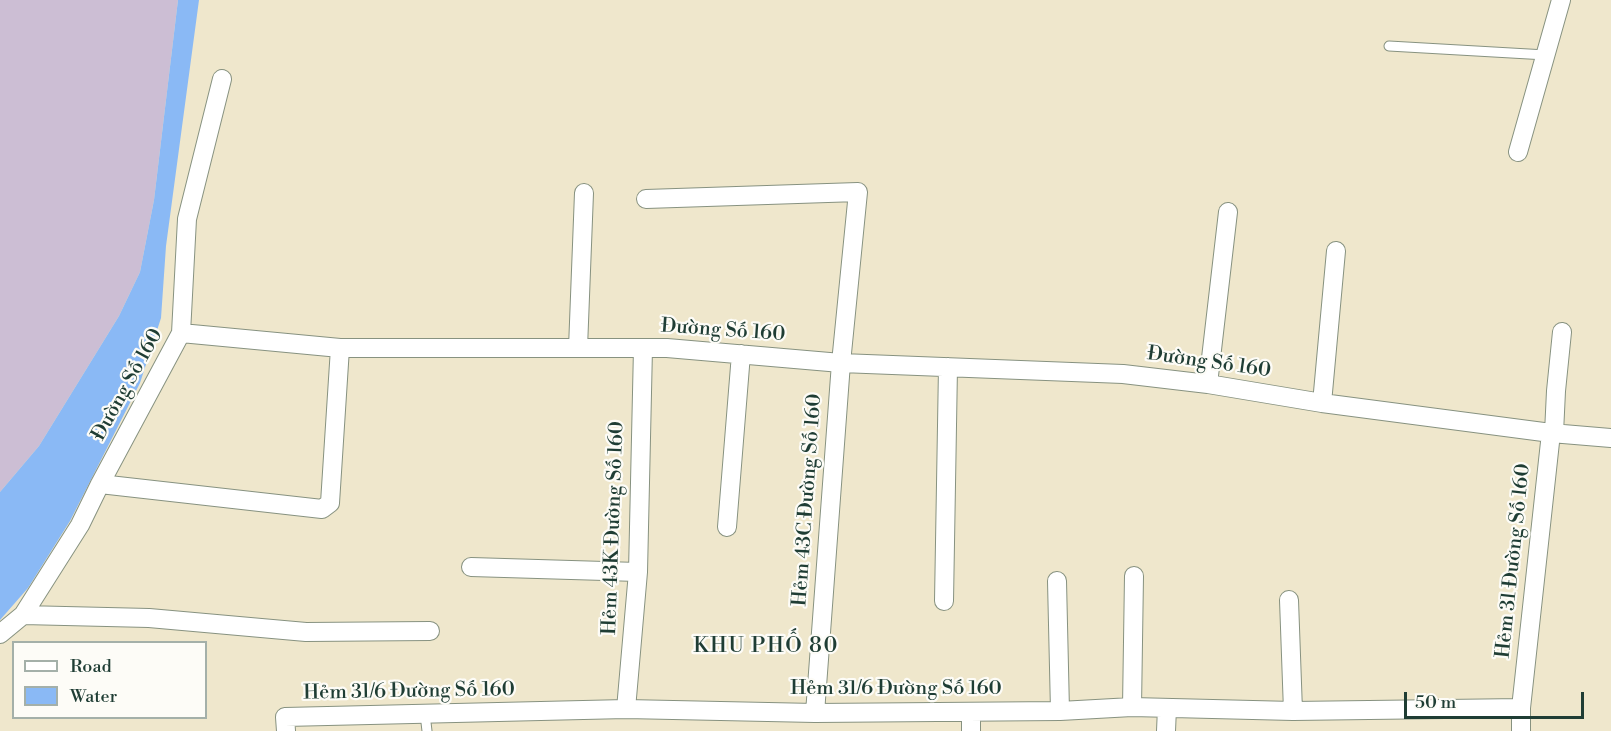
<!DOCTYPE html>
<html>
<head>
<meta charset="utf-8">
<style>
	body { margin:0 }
	#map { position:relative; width:1611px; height:731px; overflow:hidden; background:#efe7cc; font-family:"Libre Bodoni",serif }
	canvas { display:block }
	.legend { position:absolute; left:12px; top:641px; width:195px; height:78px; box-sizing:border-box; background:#fdfcf7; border:2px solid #a4b0a9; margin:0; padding:8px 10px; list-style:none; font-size:18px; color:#1f3d34 }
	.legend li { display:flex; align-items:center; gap:12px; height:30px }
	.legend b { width:30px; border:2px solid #a4b0a9 }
	.scale { position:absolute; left:1404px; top:692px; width:180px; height:27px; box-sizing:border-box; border:3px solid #1f3d34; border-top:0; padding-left:8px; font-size:18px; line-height:21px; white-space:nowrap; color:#1f3d34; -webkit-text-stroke:4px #fdfcf7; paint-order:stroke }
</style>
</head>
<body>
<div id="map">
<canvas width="1611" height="731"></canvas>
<ul class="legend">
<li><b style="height:8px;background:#fff"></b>Road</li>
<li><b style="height:16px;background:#8ab9f5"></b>Water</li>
</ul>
<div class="scale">50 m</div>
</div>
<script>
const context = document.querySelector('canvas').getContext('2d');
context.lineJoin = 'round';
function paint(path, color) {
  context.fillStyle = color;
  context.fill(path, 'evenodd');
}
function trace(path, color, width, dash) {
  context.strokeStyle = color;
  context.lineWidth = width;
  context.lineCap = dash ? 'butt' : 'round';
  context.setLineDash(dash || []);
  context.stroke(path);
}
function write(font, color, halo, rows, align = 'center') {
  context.font = font + ' "Libre Bodoni",serif';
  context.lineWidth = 4.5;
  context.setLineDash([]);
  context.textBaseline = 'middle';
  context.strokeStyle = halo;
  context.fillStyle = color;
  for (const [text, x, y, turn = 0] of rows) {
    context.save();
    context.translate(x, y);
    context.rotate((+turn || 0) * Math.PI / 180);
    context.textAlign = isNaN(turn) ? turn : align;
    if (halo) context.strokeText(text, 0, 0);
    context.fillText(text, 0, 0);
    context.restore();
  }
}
paint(new Path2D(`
	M0,0H178L154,200L140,272L119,316L39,446L0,492Z`), '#ccbed4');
paint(new Path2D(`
	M178,0H199L166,246L161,318L140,383L70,521L28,588L0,620V492L39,446L119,316L140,272L154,200Z`), '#8ab9f5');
const service = new Path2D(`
	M1389,46L1546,55
	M425,714L427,731`);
const minor = new Path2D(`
	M1518,152L1561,0
	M646,199L858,192L841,363L815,713
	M181,333L187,219L222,79
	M578,348L584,193
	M1208,384L1228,212
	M1322,403L1336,251
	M1554,433L1556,391L1562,332
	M100,484L322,509L330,503L340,348
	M727,527L741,354
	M471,567L638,572
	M1057,581L1060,711
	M1289,600L1293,711
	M944,601L948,367
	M23,615L149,618L306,632L430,631
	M0,634L23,615L80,525L100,484L181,333L340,348H667L841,363L1123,374L1208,384L1322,403L1551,433L1611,438
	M1132,707L1134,576
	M626,709L638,572L643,348
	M971,712V731
	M286,731L285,717L626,709L815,713L1060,711L1132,707L1293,711L1521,708
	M1166,731L1167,708
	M1521,731V708L1551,433`);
trace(service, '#879280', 11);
trace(minor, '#879280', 20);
trace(service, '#fff', 9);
trace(minor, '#fff', 18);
write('20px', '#1f3d34', '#fdfcf7', [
	["Đường Số 160",723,331,4],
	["Đường Số 160",1209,363,8],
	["Đường Số 160",128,385,-61],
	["Hẻm 43C Đường Số 160",808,500,-86],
	["Hẻm 43K Đường Số 160",614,528,-88],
	["Hẻm 31 Đường Số 160",1514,561,-84],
	["Hẻm 31/6 Đường Số 160",896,689],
	["Hẻm 31/6 Đường Số 160",409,692,-1]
]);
context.letterSpacing = '1.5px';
write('21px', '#1f3d34', '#fdfcf7', [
	["KHU PHỐ 80",766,647]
]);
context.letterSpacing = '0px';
</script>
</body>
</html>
